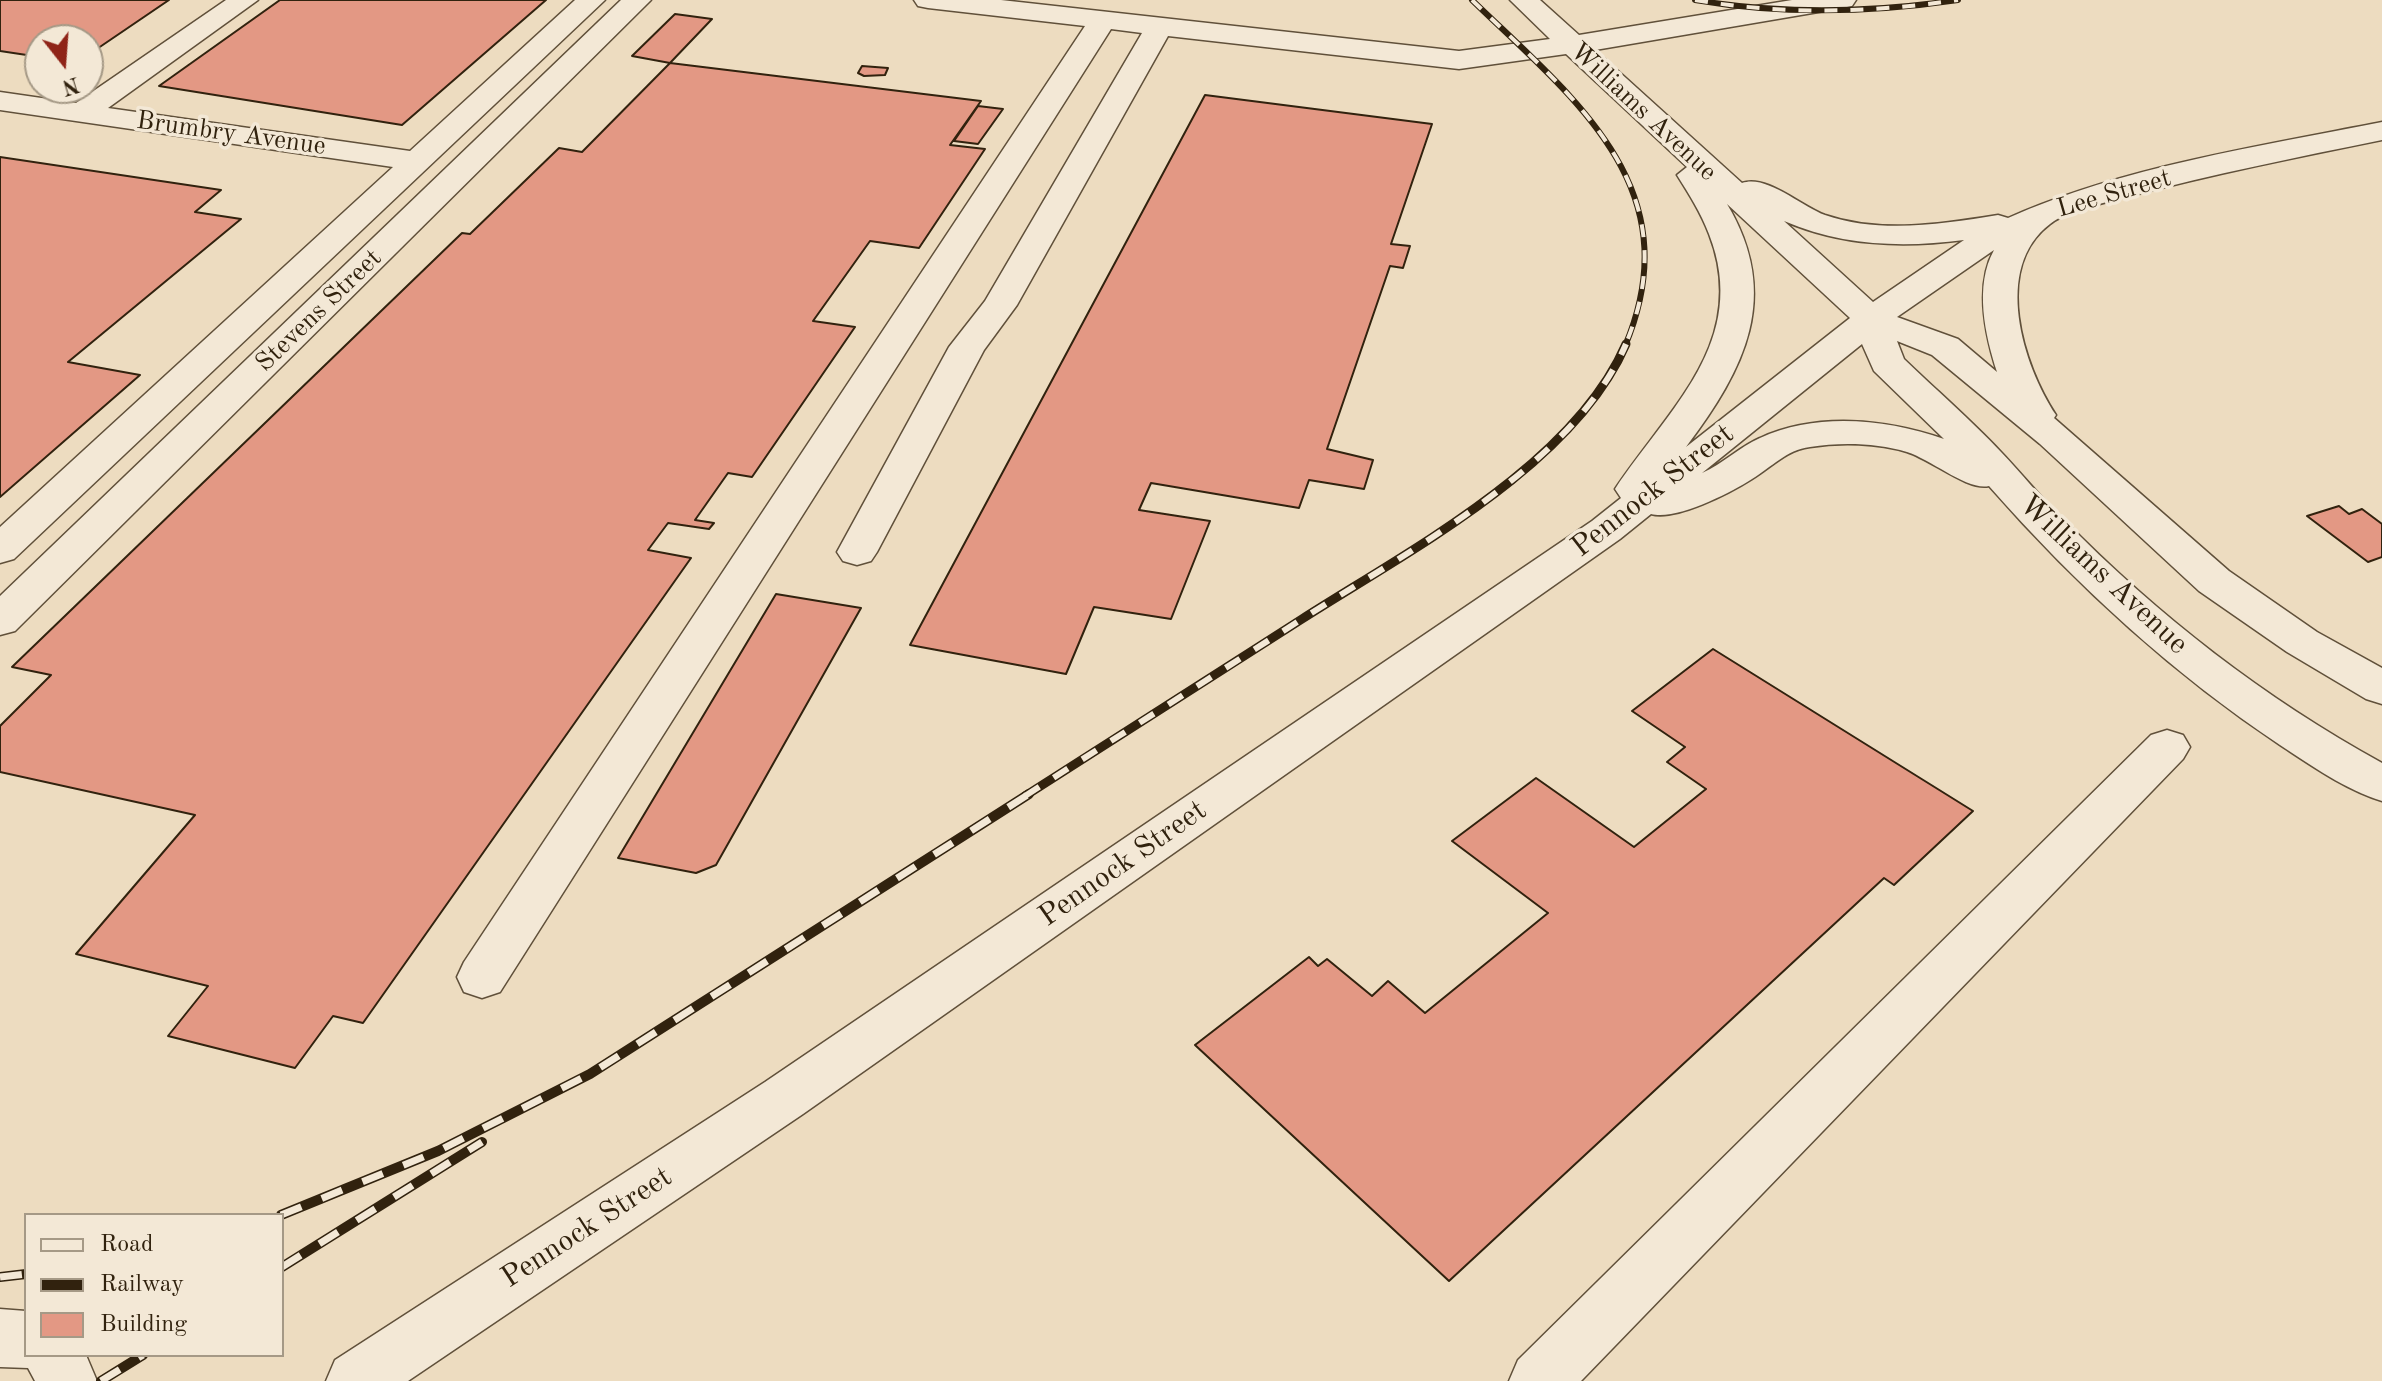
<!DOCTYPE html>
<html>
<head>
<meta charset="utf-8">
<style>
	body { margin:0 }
	#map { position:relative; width:2382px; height:1381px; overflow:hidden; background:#eddcc0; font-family:"Old Standard TT",serif }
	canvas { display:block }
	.legend { position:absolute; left:24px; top:1213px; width:260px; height:144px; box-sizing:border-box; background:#f3e8d6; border:2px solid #a59986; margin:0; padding:10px 14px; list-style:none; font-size:24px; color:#31220e }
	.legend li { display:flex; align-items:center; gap:16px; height:40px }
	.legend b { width:40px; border:2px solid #a59986 }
	.north { position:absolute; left:24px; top:24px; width:80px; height:80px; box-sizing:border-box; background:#f3e8d6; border:2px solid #a59986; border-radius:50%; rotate:163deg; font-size:22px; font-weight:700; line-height:32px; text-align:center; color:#31220e }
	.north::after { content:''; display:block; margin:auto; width:28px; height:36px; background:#8f2418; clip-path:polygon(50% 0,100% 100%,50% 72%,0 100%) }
</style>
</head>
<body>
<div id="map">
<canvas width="2382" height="1381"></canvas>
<ul class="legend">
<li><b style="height:10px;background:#f3e8d6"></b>Road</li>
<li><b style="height:10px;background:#31220e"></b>Railway</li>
<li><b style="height:22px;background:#e39884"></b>Building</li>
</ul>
<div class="north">N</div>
</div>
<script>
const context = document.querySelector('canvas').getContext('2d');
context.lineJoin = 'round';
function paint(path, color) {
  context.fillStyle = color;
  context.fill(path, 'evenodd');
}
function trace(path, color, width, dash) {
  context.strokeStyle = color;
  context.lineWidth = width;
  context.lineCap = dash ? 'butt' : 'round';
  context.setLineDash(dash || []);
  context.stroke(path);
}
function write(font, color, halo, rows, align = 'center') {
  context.font = font + ' "Old Standard TT",serif';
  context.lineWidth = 7;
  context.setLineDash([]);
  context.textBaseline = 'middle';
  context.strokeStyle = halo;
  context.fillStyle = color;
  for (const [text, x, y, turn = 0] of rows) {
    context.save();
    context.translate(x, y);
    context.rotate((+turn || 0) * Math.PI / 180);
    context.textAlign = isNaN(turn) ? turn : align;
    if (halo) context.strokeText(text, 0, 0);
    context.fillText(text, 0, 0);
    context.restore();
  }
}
const building = new Path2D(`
	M0,0H169L88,55V40H40V57L0,51Z
	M280,0H546L402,125L159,86Z
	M675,14L712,19L670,63L632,56Z
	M670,63L981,101L950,145L985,149L919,248L870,241L813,321L855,327L752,477L728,473L695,520L714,523L709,529L668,523L648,550L691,558L363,1023L333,1016L295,1068L168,1036L208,986L76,954L195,815L0,772V726L51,675L12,667L462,233L470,234L559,148L582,152Z
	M862,66L888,68L885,75L864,76L858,73Z
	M1205,95L1432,124L1391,244L1410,246L1403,268L1390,266L1327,449L1373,460L1364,489L1309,480L1299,508L1151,483L1139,510L1210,521L1171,619L1094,607L1066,674L910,645Z
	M978,106L1003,109L978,144L954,141Z
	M0,157L221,190L195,212L241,219L68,362L140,375L0,497Z
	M2339,506L2349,514L2362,509L2382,524V557L2368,562L2307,516Z
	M776,594L861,608L716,865L696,873L618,858Z
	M1713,649L1973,811L1894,885L1884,878L1449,1281L1195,1045L1309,957L1318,966L1327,959L1372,996L1388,981L1425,1013L1548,913L1452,841L1536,778L1634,847L1706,789L1667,762L1685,747L1632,711Z`);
paint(building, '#e39884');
trace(building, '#31220e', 2);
const minor = new Path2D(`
	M226,0H258L108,108L410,151L575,0H605L14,559L0,563V527L393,167L0,110V92L76,103Z
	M621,0H651L15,631L0,635V596Z
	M914,0H1001L1459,51L1550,39L1510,0H1540L1579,35L1792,0H1856L1852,6L1842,8L1595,50L1742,183C1766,174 1801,206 1825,215C1880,234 1943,224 1998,215L2008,218C2122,167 2260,146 2382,122V140C2298,157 2214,174 2131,196C2109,202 2067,210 2050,224C1992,268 2023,365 2056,415L2054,418L2229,571L2317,632L2382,668V704L2366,699L2287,652L2199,591L2040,444L1932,355L1897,341L1904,359C1936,390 1970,419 2001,452C2022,474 2041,498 2063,519C2157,615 2264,698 2382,763V801C2346,790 2312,766 2280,745C2172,673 2075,584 1989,486C1968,491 1932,460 1907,452C1877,443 1841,442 1810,447C1786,450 1772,467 1752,479C1730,493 1676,521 1651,514L1620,539L803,1114L408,1381H326L335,1360L765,1082L1592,521L1621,498L1615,489C1668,409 1751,341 1709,234C1701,213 1689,194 1677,175L1687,167L1566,54L1459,69L1168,36L1017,305L984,350L877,552L871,561L857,565L843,561L837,552L949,347L985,301L1142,33L1111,29L500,992L482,998L464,992L457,977L464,962L1085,26L928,8L918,6ZM1727,204L1850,318L1686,447C1745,369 1782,296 1727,204ZM1784,221C1842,246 1902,248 1964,240L1873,302ZM1994,250C1974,286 1985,335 1997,372L1958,339L1897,317ZM1862,344L1874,371L1944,439C1886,419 1817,412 1760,438C1739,447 1723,464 1702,473Z
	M2167,730L2183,735L2190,747L2183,759L1581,1381H1509L1518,1360L2151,735Z
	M0,1309L26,1311V1355H86L97,1381H35L28,1368L0,1367Z`);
trace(minor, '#60503a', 3);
paint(minor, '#f3e8d6');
const railFar2 = new Path2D(`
	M1472,0C1574,99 1692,187 1625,346
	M1695,0C1784,15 1869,13 1958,0`);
const railFar1 = new Path2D(`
	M1025,796C1117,737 1210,678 1302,619C1408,551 1574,465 1626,344`);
const rail = new Path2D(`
	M281,1215L438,1151L590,1074L1029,794
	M282,1267L482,1142
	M0,1277L26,1274
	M101,1381L143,1355`);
trace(railFar2, '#31220e', 6);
trace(railFar1, '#31220e', 9);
trace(rail, '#31220e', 10);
trace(railFar2, '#f3e8d6', 4, [13]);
trace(railFar1, '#f3e8d6', 6, [17]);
trace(rail, '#f3e8d6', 7, [22]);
write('26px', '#31220e', '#f3e8d6', [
	["Williams Avenue",1643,112,43],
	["Brumbry Avenue",231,134,8],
	["Lee Street",2114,194,-16],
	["Stevens Street",319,311,-44]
]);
write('30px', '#31220e', '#f3e8d6', [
	["Pennock Street",1653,491,-38],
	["Williams Avenue",2103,575,43],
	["Pennock Street",1123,864,-35],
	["Pennock Street",587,1228,-33]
]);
</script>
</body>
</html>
